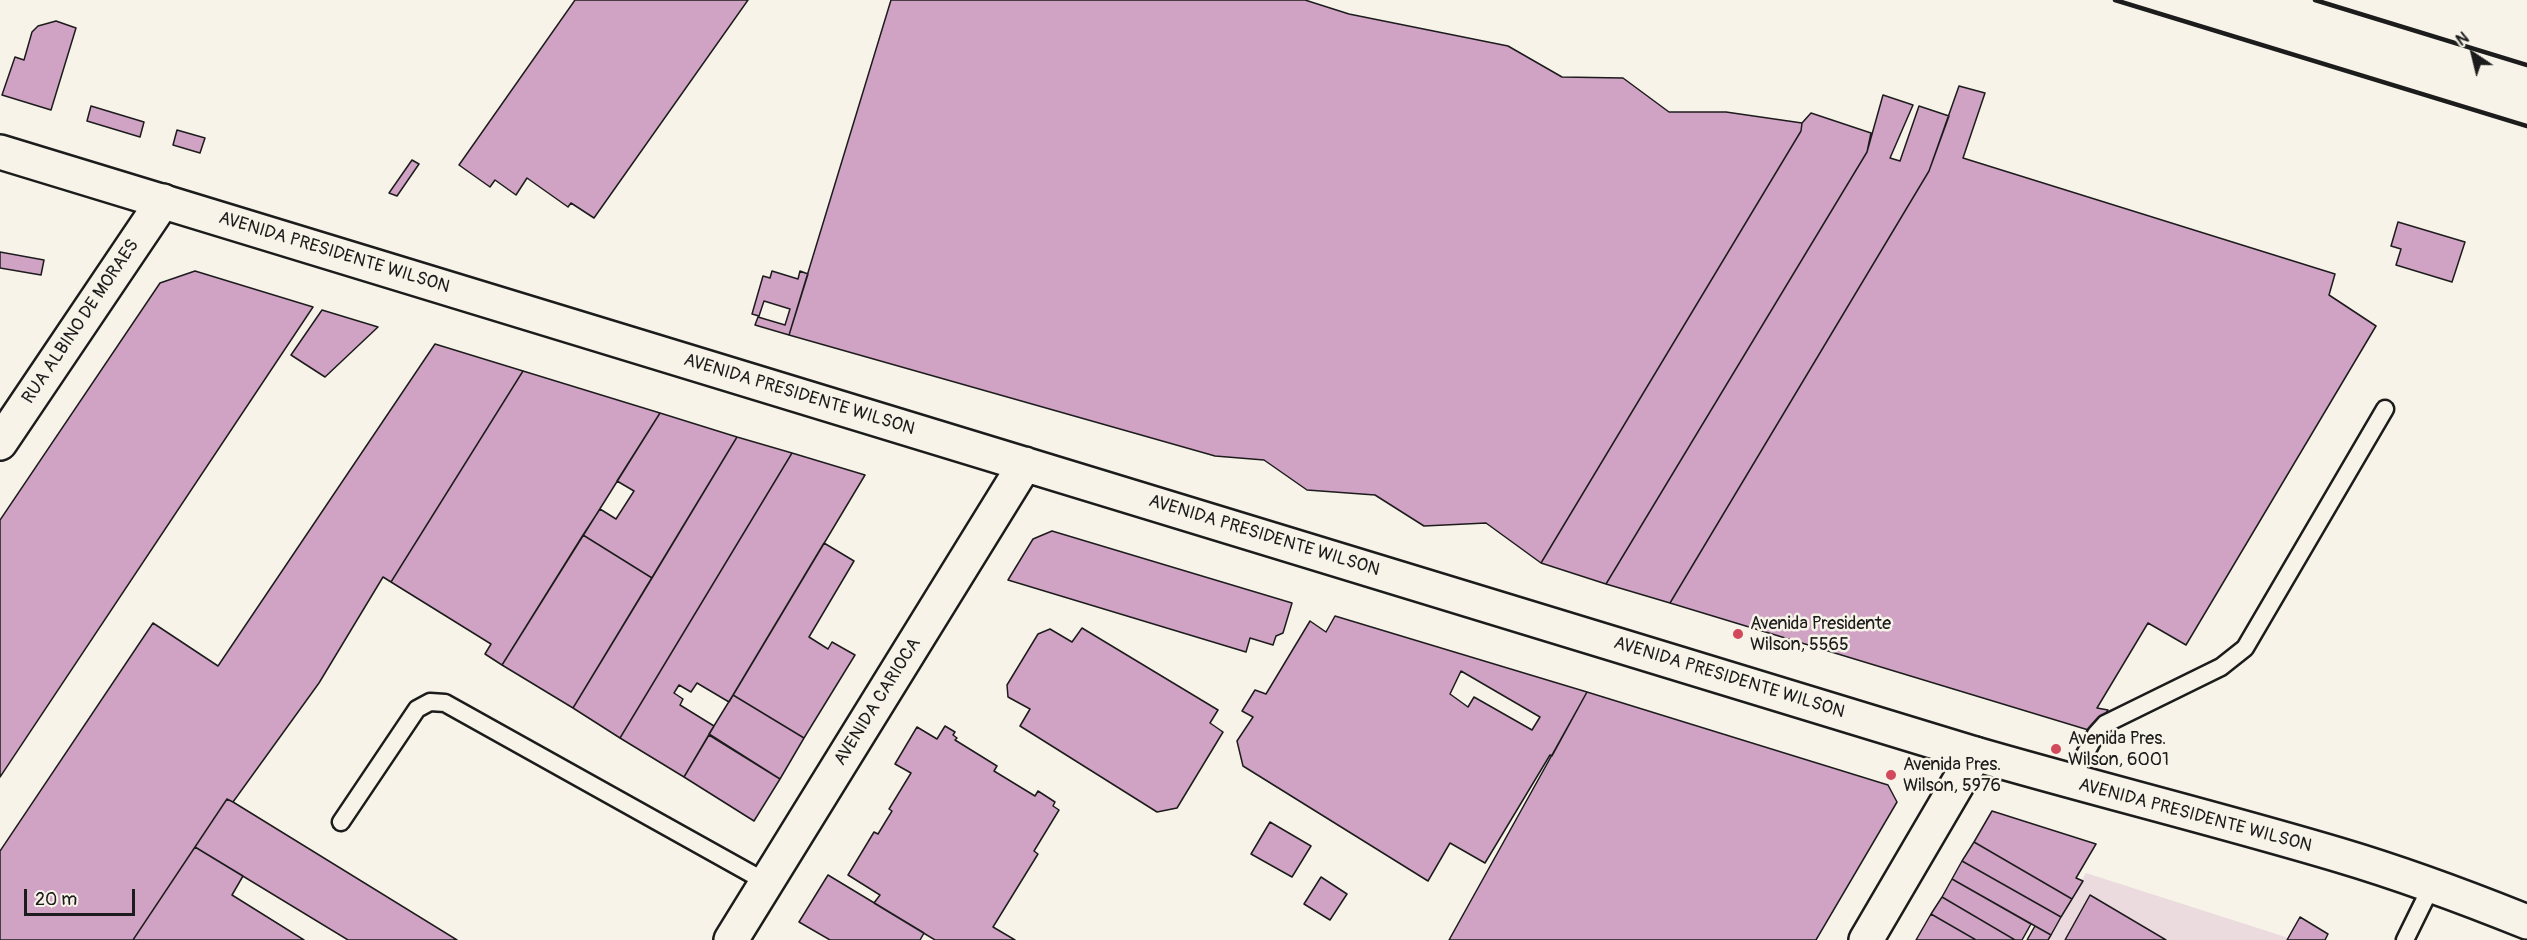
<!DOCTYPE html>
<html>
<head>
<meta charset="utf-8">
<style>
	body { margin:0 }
	#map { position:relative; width:2527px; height:940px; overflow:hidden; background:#f7f3e8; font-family:Pangolin,sans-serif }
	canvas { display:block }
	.north { position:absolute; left:2443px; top:24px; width:60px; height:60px; -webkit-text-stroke:4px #f7f3e8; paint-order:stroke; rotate:325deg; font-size:16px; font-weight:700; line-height:24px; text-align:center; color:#1c1c1c }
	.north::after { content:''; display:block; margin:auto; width:21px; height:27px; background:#1c1c1c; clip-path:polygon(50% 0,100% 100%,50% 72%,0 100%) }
	.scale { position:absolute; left:24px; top:889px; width:111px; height:27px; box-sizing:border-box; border:3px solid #1c1c1c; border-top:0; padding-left:8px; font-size:18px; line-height:21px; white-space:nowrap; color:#1c1c1c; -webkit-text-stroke:4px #f7f3e8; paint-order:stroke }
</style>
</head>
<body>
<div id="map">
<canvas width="2527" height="940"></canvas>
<div class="north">N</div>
<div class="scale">20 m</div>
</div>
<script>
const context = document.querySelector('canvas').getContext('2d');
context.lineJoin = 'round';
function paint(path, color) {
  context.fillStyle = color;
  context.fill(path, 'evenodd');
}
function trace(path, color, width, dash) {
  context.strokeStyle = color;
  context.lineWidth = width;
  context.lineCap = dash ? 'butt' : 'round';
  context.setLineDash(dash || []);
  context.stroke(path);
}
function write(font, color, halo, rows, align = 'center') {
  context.font = font + ' Pangolin,sans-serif';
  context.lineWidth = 5;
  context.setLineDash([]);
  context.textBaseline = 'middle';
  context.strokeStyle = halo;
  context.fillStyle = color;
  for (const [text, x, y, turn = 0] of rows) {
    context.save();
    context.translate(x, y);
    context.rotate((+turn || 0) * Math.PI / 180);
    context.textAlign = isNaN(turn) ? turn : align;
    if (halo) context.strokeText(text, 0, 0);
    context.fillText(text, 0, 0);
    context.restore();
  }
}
paint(new Path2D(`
	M2086,873L2295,940H2046Z`), '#ebdbde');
const building = new Path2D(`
	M575,0H748L594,218L571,203L568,207L527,178L516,195L495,180L490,187L459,165Z
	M891,0H1305L1349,14L1508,46L1562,77L1623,78L1669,112H1726L1802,123L1801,131L1541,563L1486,523L1424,526L1375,495L1307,490L1264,460L1215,456L789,335Z
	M56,21L76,28L51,110L2,95L15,57L24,60L32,32L38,26Z
	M1959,86L1985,93L1963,158L2335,274L2329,295L2376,326L2186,645L2148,623L2097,708L2108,710L2095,732L1670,603L1929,171Z
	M1883,95L1913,105L1890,158L1900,161L1919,106L1949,116L1929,171L1670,603L1606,584L1867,152Z
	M91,106L144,122L140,137L87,121Z
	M1811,113L1871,133L1867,152L1606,584L1541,563L1801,131L1802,123Z
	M177,130L205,138L200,153L173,145Z
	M412,160L419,164L397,196L389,193Z
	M2398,222L2465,242L2452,282L2396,265L2401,249L2391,246Z
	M0,252L44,260L41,275L0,268Z
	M195,271L313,307L0,777V520L160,283Z
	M772,271L798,279L800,271L808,274L789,335L755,325L758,317L785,325L790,309L764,301L759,316L752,314L763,276L770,278Z
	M322,310L378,327L325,377L291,355Z
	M435,344L523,371L391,582L383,577L319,683L233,802L227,799L133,940H0V851L153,623L218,666Z
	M523,371L660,413L502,665L485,654L491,644L391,582Z
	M660,413L737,437L652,578L583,535L600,509L616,519L634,491L617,481Z
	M737,437L792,453L620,738L573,708Z
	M792,453L865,475L729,702L697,683L691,692L679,685L674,693L683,699L680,705L714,726L684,777L620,738Z
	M1052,531L1292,603L1283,633L1276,636L1273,645L1250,638L1246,652L1008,580L1033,539Z
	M583,535L652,578L573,708L502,665Z
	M824,543L854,561L809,637L828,649L832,642L855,655L804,738L733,695Z
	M1335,616L1587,692L1552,756L1550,755L1485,863L1450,843L1428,881L1243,766L1237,741L1253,717L1242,711L1255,690L1266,694L1310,621L1326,632ZM1461,671L1540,717L1532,730L1474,697L1468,707L1450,694Z
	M1082,628L1218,710L1210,723L1223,732L1177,808L1157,812L1020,726L1030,709L1008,697L1007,685L1038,634L1050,629L1072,642Z
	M1587,692L1888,785L1897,802L1816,940H1449Z
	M733,695L804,738L780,779L709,734Z
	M945,726L955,732L953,735L957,738L955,740L997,766L994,771L1035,796L1038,791L1055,802L1053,806L1059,810L1034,851L1038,854L993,927L1015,940H935L874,903L880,895L848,875L874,832L878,834L892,811L889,809L911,773L895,764L917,727L937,739Z
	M709,735L780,779L754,821L684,777Z
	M227,799L233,802L457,940H348L195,847Z
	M1992,811L2096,844L2076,878L2083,881L2072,899L1974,842Z
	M1270,822L1311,846L1292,877L1251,854Z
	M1974,842L2072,899L2061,917L1962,861Z
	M195,847L243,876L232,895L304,940H133Z
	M1962,861L2061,917L2051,935L1952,879Z
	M828,875L924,933L920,940H830L799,922Z
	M1321,877L1347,894L1330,920L1304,904Z
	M1952,879L2031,924L2022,940H2015L1942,897Z
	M2090,895L2166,940H2065Z
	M1942,897L2015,940H1976L1931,914Z
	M1931,914L1976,940H1916Z
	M2300,917L2328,934L2325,940H2287Z
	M2035,926L2051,935L2048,940H2027Z`);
paint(building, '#d0a3c5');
trace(building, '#1c1c1c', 1.5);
const lane = new Path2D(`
	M2070,782L2096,734L2105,724L2221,667L2245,648L2385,409
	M341,822L417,709L430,702L445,703L766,882
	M2405,940L2432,885`);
const street = new Path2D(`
	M0,443L163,201
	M1866,940L1975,754`);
const secondary = new Path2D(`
	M0,152L1975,754C2096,789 2218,819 2339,855C2403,874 2465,897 2527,922
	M731,940L1025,464`);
trace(lane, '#1c1c1c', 21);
trace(street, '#1c1c1c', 38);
trace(secondary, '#1c1c1c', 38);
trace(lane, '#f7f3e8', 16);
trace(street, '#f7f3e8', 33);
trace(secondary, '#f7f3e8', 33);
trace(new Path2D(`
	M2115,0L2527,126
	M2315,0L2527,65`), '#1c1c1c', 4.5);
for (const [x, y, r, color] of [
	[1738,634,6,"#d1495b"],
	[2056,749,6,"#d1495b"],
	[1891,775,6,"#d1495b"]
]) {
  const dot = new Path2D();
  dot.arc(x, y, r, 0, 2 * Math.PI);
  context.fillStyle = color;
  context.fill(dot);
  trace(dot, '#f7f3e8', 2);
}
write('18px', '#1c1c1c', '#f7f3e8', [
	["AVENIDA PRESIDENTE WILSON",334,253,17],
	["RUA ALBINO DE MORAES",81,322,-56],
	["AVENIDA PRESIDENTE WILSON",799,395,17],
	["AVENIDA PRESIDENTE WILSON",1264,536,17],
	["AVENIDA PRESIDENTE WILSON",1729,678,17],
	["AVENIDA CARIOCA",878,702,-58],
	["AVENIDA PRESIDENTE WILSON",2195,816,15]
]);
write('18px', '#1c1c1c', '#f7f3e8', [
	["Avenida Presidente",1750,624],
	["Wilson, 5565",1750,645],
	["Avenida Pres.",2068,739],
	["Wilson, 6001",2068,760],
	["Avenida Pres.",1903,765],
	["Wilson, 5976",1903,786]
], 'left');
</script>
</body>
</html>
